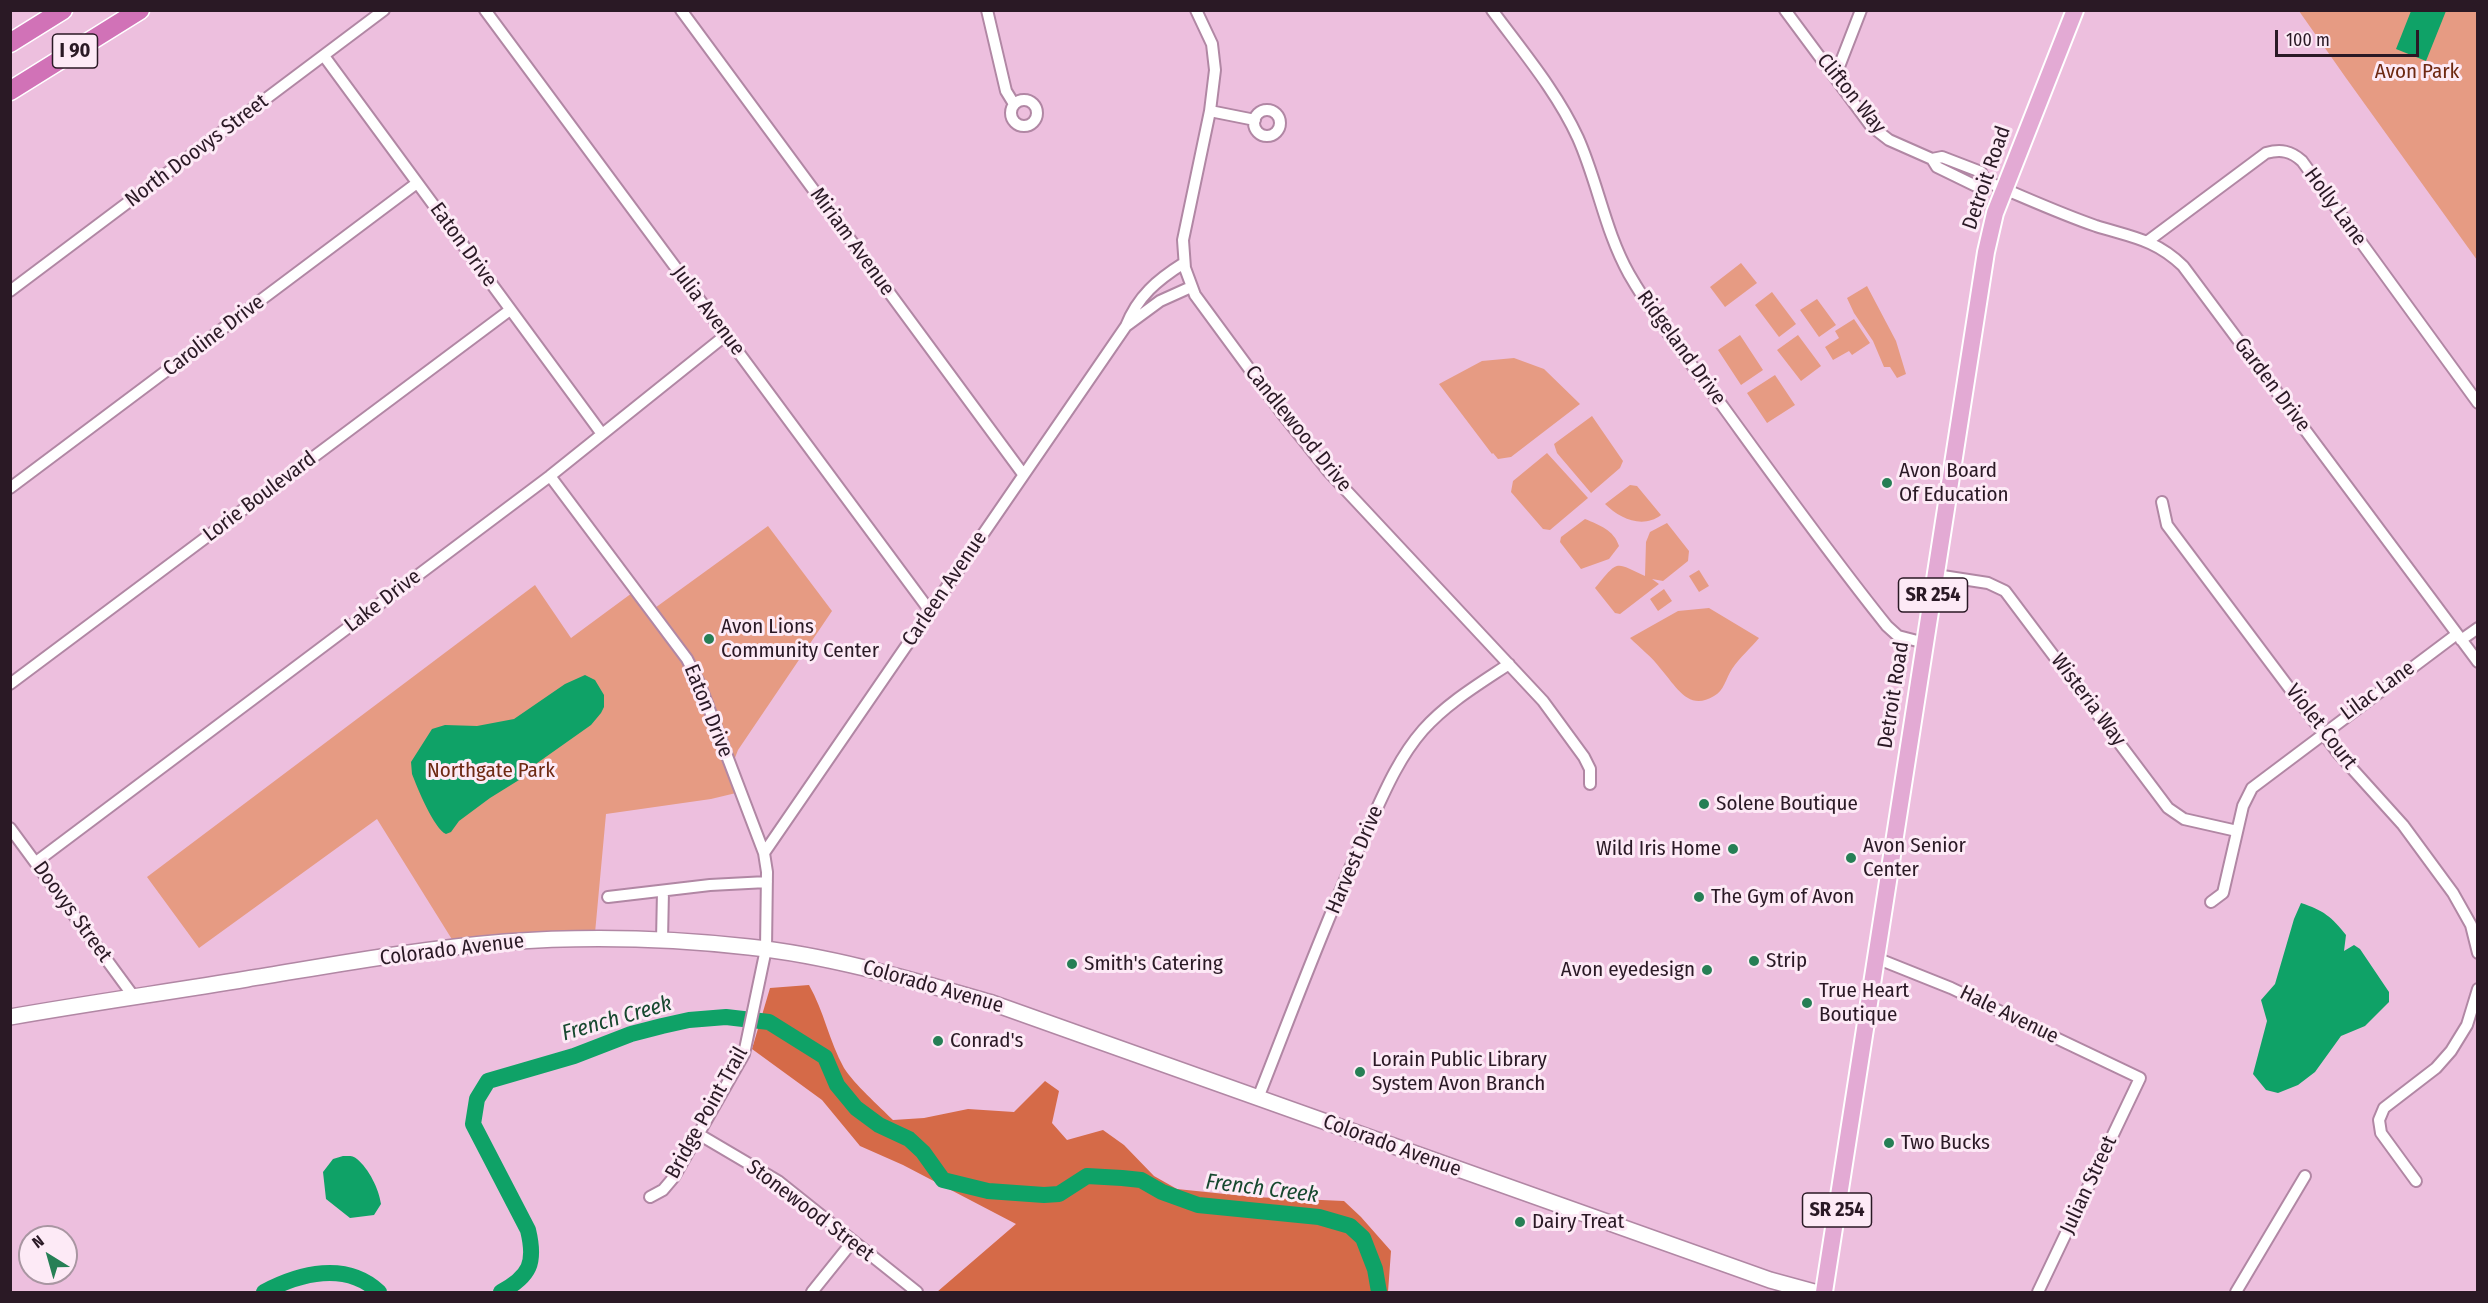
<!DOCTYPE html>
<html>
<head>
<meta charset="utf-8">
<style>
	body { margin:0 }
	#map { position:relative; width:2488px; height:1303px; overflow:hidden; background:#edbfde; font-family:"Fira Sans Condensed",sans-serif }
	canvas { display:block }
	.frame { position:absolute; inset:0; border:12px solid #2a1925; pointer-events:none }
	.north { position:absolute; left:18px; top:1225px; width:60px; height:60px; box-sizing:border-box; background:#fdeaf6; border:2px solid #a996a2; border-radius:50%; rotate:323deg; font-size:16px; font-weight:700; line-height:24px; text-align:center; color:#2a1925 }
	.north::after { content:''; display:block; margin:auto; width:21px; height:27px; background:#267f55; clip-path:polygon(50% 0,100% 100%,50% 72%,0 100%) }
	.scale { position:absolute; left:2275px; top:30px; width:144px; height:27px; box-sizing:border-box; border:3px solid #2a1925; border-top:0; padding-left:8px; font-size:18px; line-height:21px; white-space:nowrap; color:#2a1925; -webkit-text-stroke:4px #fdeaf6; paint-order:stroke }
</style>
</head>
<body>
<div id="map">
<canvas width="2488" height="1303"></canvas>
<div class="frame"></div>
<div class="north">N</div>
<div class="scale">100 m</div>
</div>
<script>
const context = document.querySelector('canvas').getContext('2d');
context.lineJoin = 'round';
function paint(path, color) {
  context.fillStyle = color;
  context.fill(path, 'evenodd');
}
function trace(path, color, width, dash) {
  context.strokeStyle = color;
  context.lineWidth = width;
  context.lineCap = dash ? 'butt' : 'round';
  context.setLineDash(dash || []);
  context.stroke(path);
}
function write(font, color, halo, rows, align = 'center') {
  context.font = font + ' "Fira Sans Condensed",sans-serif';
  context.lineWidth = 6;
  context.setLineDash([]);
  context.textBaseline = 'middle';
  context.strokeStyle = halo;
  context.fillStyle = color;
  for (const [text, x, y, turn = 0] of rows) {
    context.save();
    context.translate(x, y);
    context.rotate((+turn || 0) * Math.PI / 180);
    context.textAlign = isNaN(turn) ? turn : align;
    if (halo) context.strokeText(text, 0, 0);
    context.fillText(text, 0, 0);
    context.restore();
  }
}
paint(new Path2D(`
	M2299,11H2477V260L2346,78Z
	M1741,263L1757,283L1725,307L1710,287Z
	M1867,286L1896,341L1906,374L1897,378L1890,367H1884L1873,341L1854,313L1847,298Z
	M1772,292L1796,324L1779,337L1755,305Z
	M1817,299L1836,325L1819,337L1800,310Z
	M1854,319L1870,343L1852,355L1849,351L1833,360L1825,347L1839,338L1835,331Z
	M1740,335L1763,370L1741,385L1718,350Z
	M1798,335L1821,366L1801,381L1777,350Z
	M1514,358L1544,369L1580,404L1511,457L1498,459L1493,453L1492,454L1439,384L1482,361Z
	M1775,375L1795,405L1767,423L1747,393Z
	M1592,416L1623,461L1620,468L1591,493L1557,453L1554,444Z
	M1547,453L1588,498L1550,530L1543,529L1511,492L1513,481Z
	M1630,485L1637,486L1661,515C1643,529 1620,519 1605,504Z
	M1585,519C1599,525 1614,530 1619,546L1609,559L1581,569L1560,542L1561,537Z
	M1667,523L1689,551L1688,561L1663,581L1652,579L1659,584L1620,614L1615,613L1595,588C1619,559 1614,562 1645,576L1646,542L1650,532Z
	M768,526L832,611L738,750L729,773L736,793L711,799L606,814L595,933L453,941L377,819L199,948L147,877L535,585L571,638L632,593L648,613Z
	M1699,570L1709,586L1699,592L1689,576Z
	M1664,589L1672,601L1658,611L1650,599Z
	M1709,608L1759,638C1751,648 1739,658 1732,669C1726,678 1724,691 1714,696C1688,712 1676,686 1660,668C1652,657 1640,648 1630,638L1678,611Z`), '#e69b83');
paint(new Path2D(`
	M809,985C824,1011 829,1041 844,1068C855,1085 878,1105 893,1120L924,1118L968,1109L1014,1112L1045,1081L1059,1091L1052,1123L1067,1140L1103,1130L1124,1145L1154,1176L1177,1189L1254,1197L1344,1201L1361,1217L1391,1251L1388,1292H937L1016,1224L903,1165L860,1146L822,1100L752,1049L770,988Z`), '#d56a48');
paint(new Path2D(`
	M2411,11H2446L2426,61L2396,49Z
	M585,675L595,680L604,695V707L601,713L591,725L533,766L519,780L490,798L459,821L451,832L446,834C434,829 417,787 412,774L411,762L432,729L445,725L477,726L514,719L565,684Z
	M2301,903C2323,910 2332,917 2346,935L2344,951L2354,945L2360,949L2389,992V1002L2365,1026L2341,1036L2315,1072L2298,1085L2278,1093L2266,1090L2253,1074L2267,1021L2261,1000L2275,984L2294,919Z
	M343,1156C348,1156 353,1155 357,1159C369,1169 379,1189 381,1204L374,1215L350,1218L326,1199L323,1172L333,1159Z`), '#0fa267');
trace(new Path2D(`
	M264,1292C300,1273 346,1261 379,1292
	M501,1292C530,1276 536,1263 528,1230L473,1124L477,1099L488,1081L574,1056L631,1034L662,1026L689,1020L726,1017L769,1022L825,1057L837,1085L856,1108L879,1125L909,1139L923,1152L943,1180L988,1191L1044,1195L1059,1194L1087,1176L1122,1178L1141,1180L1162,1192L1198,1205L1319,1217L1350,1226L1363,1238L1375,1269L1379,1292`), '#0fa267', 16);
const minor = new Path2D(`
	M485,10L930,611
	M681,10L1023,474
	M987,10L1006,91L1014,104
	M1196,10L1212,44L1215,70L1210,111L1183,240L1185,268L1195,295L1284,416L1328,471L1543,701L1584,757L1590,769V784
	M1492,10C1523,52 1557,92 1578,138C1598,183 1605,231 1629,274C1656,321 1692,364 1724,408C1777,481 1830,555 1887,626L1898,636L1925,643
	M1785,10L1871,126L1889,140L1932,159L1937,167L1976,186L1985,181L1981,172L1942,157L1932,159
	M324,56L602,434
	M1835,77L1861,10
	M1011 113a13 13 0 1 1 26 0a13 13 0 1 1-26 0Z
	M1254 123a13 13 0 1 1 26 0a13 13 0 1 1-26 0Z
	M1210,111L1255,120
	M1985,181C2022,196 2058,213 2096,226C2131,237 2155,239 2183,266L2478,662
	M2148,241L2266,153C2281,149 2291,151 2302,161L2478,403
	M10,291L384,10
	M1126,326L1160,301L1191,287
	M550,476L687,659L700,685L764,853L767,872L766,949L744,1054L674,1177L663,1190L650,1197
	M10,488L417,183
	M2162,502L2167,525L2338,753L2403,825L2453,893L2471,925L2478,953
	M1936,575L1988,583L2005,591L2168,808L2184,819L2237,831
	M2461,640L2478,628
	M10,684L510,310
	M10,828L134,997
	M764,853L1126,326C1138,296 1157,280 1184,263
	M36,862L550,476L726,335
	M608,897L710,885L767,882
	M2211,902L2223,893L2243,806L2252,788L2457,634
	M662,940L663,891
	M1876,958L1951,988L2140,1078L2038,1292
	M1258,1098C1292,1012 1324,925 1362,841C1380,803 1395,762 1423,730C1447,703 1479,684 1509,664
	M700,1135L778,1181L917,1292
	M2416,1181L2381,1133L2379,1120L2384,1108L2436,1068L2451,1051L2467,1025L2478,989
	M812,1292L853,1241
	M2236,1292L2305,1176`);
const secondary = new Path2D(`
	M10,1017C89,1003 169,992 247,979C333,965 418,949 505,942C586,936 668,938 749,947C832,956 912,980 992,1003L1770,1280L1814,1292`);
const primary = new Path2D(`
	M1824,1292L1986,252L1995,213L2075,10`);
const motorway = new Path2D(`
	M10,43L63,10
	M10,91L140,10`);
trace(minor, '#b187a4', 14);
trace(secondary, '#b187a4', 18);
trace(primary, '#fff', 20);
trace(motorway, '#fff', 21);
trace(minor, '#fff', 10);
trace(secondary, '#fff', 15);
trace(primary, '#e3aad4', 16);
trace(motorway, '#d172b7', 18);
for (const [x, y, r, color] of [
	[1887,483,6,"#267f55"],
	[709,639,6,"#267f55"],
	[1704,804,6,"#267f55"],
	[1733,849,6,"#267f55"],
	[1851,858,6,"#267f55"],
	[1699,897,6,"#267f55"],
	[1754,961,6,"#267f55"],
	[1072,964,6,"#267f55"],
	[1707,970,6,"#267f55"],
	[1807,1003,6,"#267f55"],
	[938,1041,6,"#267f55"],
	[1360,1072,6,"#267f55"],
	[1889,1143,6,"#267f55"],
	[1520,1222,6,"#267f55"]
]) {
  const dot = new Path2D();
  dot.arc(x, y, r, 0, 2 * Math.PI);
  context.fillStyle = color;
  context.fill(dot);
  trace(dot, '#fdeaf6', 2);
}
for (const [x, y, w] of [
	[75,51,45],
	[1933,595,69],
	[1837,1210,69]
]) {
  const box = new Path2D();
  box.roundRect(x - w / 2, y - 17, w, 34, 4.5);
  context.fillStyle = '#fdeaf6';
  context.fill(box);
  trace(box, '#2a1925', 1.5);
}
write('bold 20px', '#2a1925', null, [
	["I 90",75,51],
	["SR 254",1933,595],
	["SR 254",1837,1210]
]);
write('21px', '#6e2912', '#fdeaf6', [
	["Avon Park",2417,72],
	["Northgate Park",491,771]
]);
write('21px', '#2a1925', '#fdeaf6', [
	["Clifton Way",1851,94,51],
	["North Doovys Street",197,151,-37],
	["Detroit Road",1987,178,-71],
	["Holly Lane",2335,207,54],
	["Miriam Avenue",852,242,54],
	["Eaton Drive",463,245,54],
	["Julia Avenue",708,311,53],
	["Caroline Drive",214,336,-37],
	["Ridgeland Drive",1681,348,54],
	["Garden Drive",2272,385,53],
	["Candlewood Drive",1298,429,51],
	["Lorie Boulevard",260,497,-37],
	["Carleen Avenue",945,589,-56],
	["Lake Drive",383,601,-37],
	["Lilac Lane",2378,691,-36],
	["Detroit Road",1894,695,-81],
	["Wisteria Way",2088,700,53],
	["Eaton Drive",708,711,68],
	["Violet Court",2321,727,52],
	["Harvest Drive",1355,860,-67],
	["Doovys Street",72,912,54],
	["Colorado Avenue",452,950,-7],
	["Colorado Avenue",933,987,16],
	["Hale Avenue",2009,1015,26],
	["Bridge Point Trail",707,1113,-61],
	["Colorado Avenue",1392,1146,20],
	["Julian Street",2089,1185,-65],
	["Stonewood Street",810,1211,37]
]);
write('21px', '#2a1925', '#fdeaf6', [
	["Avon Board",1899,471],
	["Of Education",1899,495],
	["Avon Lions",721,627],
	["Community Center",721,651],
	["Solene Boutique",1716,804],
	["Avon Senior",1863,846],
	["Center",1863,870],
	["Wild Iris Home",1721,849,"right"],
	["The Gym of Avon",1711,897],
	["Strip",1766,961],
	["Smith's Catering",1084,964],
	["Avon eyedesign",1695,970,"right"],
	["True Heart",1819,991],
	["Boutique",1819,1015],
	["Conrad's",950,1041],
	["Lorain Public Library",1372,1060],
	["System Avon Branch",1372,1084],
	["Two Bucks",1901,1143],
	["Dairy Treat",1532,1222]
], 'left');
write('italic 22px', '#16482f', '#fdeaf6', [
	["French Creek",617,1019,-16],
	["French Creek",1262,1189,7]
]);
</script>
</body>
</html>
